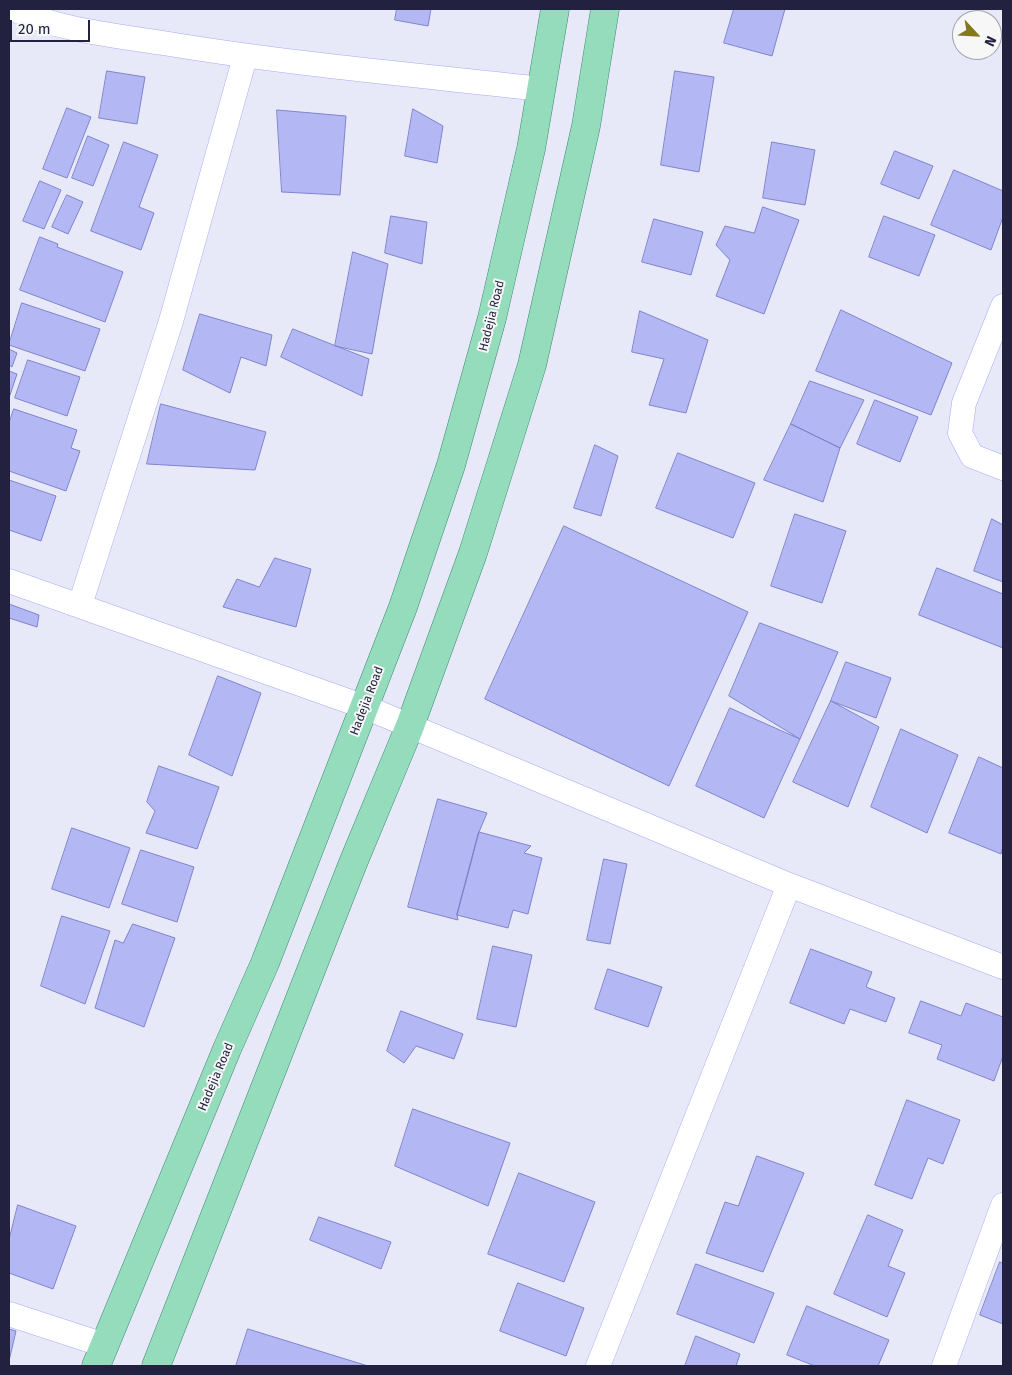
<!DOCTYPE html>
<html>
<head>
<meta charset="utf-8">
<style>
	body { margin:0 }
	#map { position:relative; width:1012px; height:1375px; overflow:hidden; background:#e7e9f9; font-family:"Fira Sans",sans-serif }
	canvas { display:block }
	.frame { position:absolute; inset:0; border:10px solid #222240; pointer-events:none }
	.north { position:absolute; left:952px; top:10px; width:50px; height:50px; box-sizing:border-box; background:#f7f7f7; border:1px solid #a2a2ae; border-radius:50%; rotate:115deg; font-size:14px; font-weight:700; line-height:20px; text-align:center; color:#222240 }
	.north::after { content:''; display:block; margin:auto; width:18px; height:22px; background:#85791d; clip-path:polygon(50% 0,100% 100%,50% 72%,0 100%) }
	.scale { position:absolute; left:10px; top:20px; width:80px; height:22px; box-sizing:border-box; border:2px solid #222240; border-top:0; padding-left:6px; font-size:15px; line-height:18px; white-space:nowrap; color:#222240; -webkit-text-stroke:4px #f7f7f7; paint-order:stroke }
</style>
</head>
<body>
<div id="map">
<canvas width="1012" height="1375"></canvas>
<div class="frame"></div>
<div class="north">N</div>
<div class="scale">20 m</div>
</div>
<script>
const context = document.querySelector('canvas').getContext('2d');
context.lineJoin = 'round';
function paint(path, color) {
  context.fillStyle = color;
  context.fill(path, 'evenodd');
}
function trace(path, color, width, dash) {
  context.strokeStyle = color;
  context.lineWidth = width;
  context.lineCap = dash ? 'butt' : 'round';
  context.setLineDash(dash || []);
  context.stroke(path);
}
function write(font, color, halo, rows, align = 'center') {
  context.font = font + ' "Fira Sans",sans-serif';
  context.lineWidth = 4;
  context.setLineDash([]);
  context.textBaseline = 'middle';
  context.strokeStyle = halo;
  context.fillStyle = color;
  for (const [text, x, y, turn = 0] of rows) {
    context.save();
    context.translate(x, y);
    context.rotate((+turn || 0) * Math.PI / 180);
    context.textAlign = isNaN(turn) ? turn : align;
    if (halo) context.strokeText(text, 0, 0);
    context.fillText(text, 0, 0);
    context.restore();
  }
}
const building = new Path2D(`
	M397,9H431L428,26L395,20Z
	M734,9H785L772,56L724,43Z
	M107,71L145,77L137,124L99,118Z
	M675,71L714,77L699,172L661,165Z
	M67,108L91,117L67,178L43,169Z
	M413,109L443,126L437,163L405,156Z
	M277,110L346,116L340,195L282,192Z
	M88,136L109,145L93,186L72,178Z
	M124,142L158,155L139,207L154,213L141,250L91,231Z
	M772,142L815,150L805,205L763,198Z
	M895,151L933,166L919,199L881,184Z
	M954,170L1003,191V217L991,250L931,225Z
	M40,181L61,190L44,229L23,221Z
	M67,195L83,202L68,234L52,227Z
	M763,207L799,220L764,314L716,296L730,260L716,245L725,226L754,233Z
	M391,216L427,222L422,264L385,253Z
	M884,216L935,235L919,276L869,257Z
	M654,219L703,232L691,275L642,262Z
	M40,237L58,244L57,247L123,272L105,322L20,290Z
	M353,252L388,264L372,354L335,346Z
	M22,303L100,329L85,371L9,345Z
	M841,310L952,363L931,415L816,371Z
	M640,311L708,340L686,413L649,405L664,359L632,352Z
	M200,314L272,335L266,366L241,357L230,393L183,370Z
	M293,329L369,359L362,396L281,357Z
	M9,349L17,353L12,367L9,365Z
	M28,360L80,377L67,416L15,398Z
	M9,371L17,374L9,398Z
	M810,381L864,400L840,448L791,424Z
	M875,400L918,417L900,462L857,444Z
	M161,404L266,432L255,470L147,464Z
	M14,409L77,430L71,448L80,451L66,491L9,471V423Z
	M791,424L840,448L823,502L764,480Z
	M595,445L618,456L601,516L574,508Z
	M678,453L755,483L733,538L656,508Z
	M9,480L56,496L41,541L9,530Z
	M795,514L846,531L822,603L771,586Z
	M992,519L1003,525V582L974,571Z
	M564,526L748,612L669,786L485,699Z
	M275,558L311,569L296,627L223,607L237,579L259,587Z
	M937,568L1003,594V648L919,615Z
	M9,604L39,615L37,627L9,618Z
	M760,623L838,652L800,739L729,696Z
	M846,662L891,678L876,718L831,701Z
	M218,676L261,693L232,776L189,755Z
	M831,701L879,727L848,807L793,782Z
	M730,708L800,739L764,818L696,786Z
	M901,729L958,755L927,833L871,807Z
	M979,757L1003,768V847L1001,854L949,833Z
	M159,766L219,787L197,849L146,833L155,811L147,802Z
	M438,799L487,813L479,832L457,915L458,920L408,907Z
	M72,828L130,848L109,908L52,889Z
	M479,832L531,846L524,853L542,858L528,914L513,910L508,928L457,915Z
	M141,850L194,867L177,922L122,904Z
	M604,859L627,864L610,944L587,940Z
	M62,916L110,931L85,1004L41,986Z
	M133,924L175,938L144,1027L95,1008L115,940L123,943Z
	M493,946L532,955L516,1027L477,1019Z
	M811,949L872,972L866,987L895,998L886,1022L850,1009L844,1024L790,1003Z
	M608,969L662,987L648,1027L595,1009Z
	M921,1001L961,1016L966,1003L1003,1017V1056L994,1081L937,1059L942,1045L909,1033Z
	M401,1011L463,1034L454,1059L416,1046L404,1063L387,1051Z
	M907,1100L960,1120L943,1164L928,1158L912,1199L875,1185Z
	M413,1109L510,1143L488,1206L395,1166Z
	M757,1156L804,1173L763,1272L706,1253L725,1202L738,1206Z
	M519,1173L595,1202L564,1282L488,1254Z
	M18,1205L76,1226L53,1289L9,1273V1240Z
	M868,1215L903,1230L888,1266L905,1273L887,1317L834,1294Z
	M319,1217L391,1242L381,1269L310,1240Z
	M1000,1262L1003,1264V1324L980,1315Z
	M696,1264L774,1293L754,1343L677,1314Z
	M518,1283L584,1308L566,1356L500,1331Z
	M807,1306L889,1340L878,1366H815L787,1355Z
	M9,1329L16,1331L9,1361Z
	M248,1329L368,1366H236Z
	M696,1336L740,1354L736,1366H685Z`);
paint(building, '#b3b7f3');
trace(building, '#8083cb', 1);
const minor = new Path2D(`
	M13,9C59,30 113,35 163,43C289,64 416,75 542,89
	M1003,306L964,403L960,433L972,456L1003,468
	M9,581L365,707L789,885L1003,967
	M80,605L171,321L245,57
	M9,1314L104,1345
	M598,1366L789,885
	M944,1366L1003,1205`);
const primary = new Path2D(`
	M96,1366L227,1049L265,963L403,607L451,465L492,318L531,149L555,9
	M156,1366L353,863L410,726L473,553L532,365L586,126L605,9`);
trace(minor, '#a7aaf6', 25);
trace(primary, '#3d8b73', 29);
trace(minor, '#fff', 24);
trace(primary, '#94dcbc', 28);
write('12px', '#222240', '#f7f7f7', [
	["Hadejia Road",492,316,-76],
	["Hadejia Road",367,701,-69],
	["Hadejia Road",216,1077,-67]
]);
</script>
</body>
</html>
